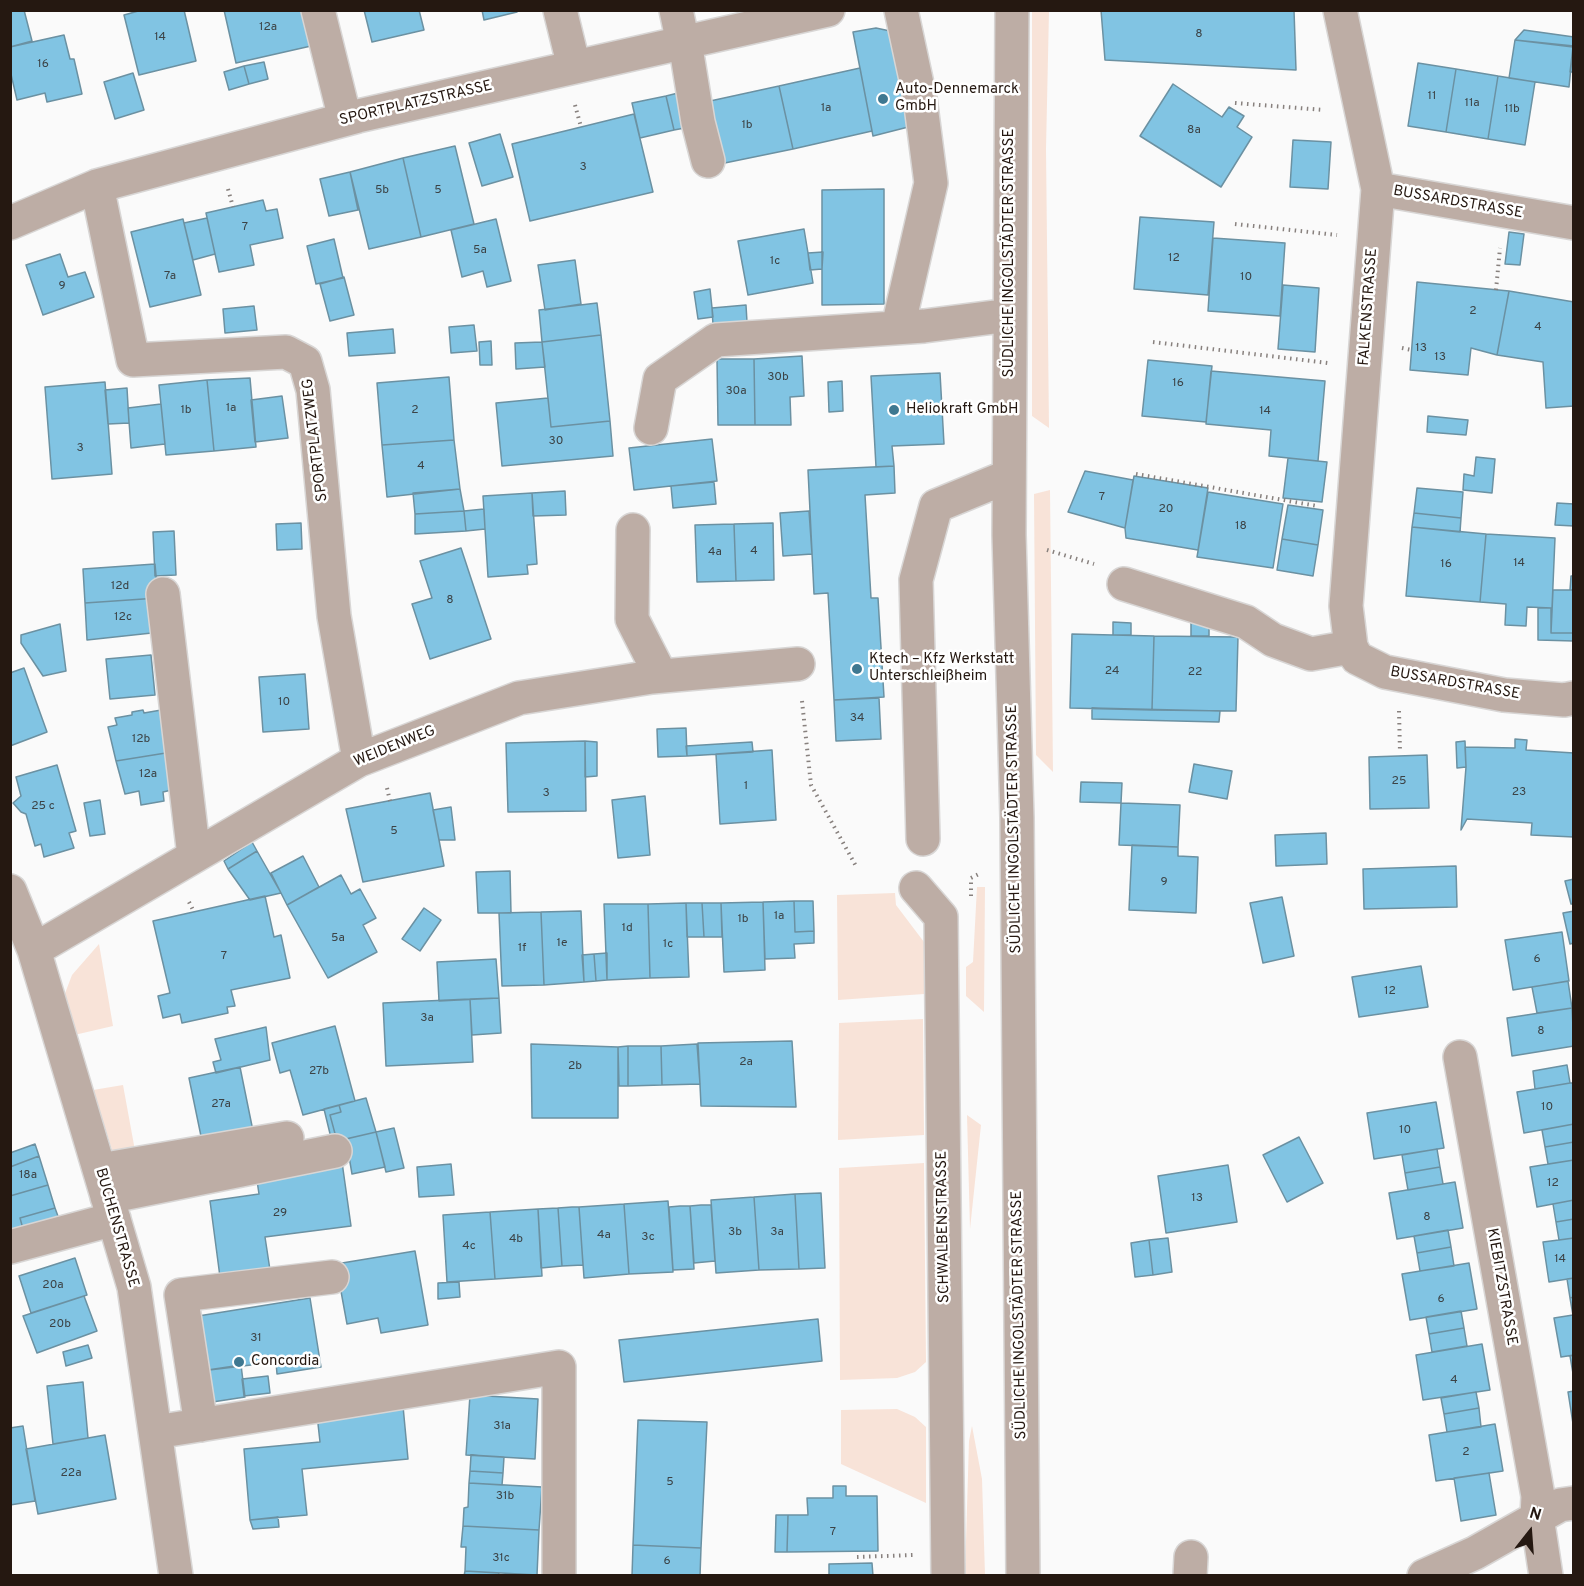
<!DOCTYPE html>
<html>
<head>
<meta charset="utf-8">
<style>
	body { margin:0 }
	#map { position:relative; width:1584px; height:1586px; overflow:hidden; background:#fafafa; font-family:Overpass,sans-serif }
	canvas { display:block }
	.frame { position:absolute; inset:0; border:12px solid #251811; pointer-events:none }
	.north { position:absolute; left:1500px; top:1502px; width:60px; height:60px; -webkit-text-stroke:4px #fff; paint-order:stroke; rotate:17deg; font-size:16px; font-weight:700; line-height:24px; text-align:center; color:#251811 }
	.north::after { content:''; display:block; margin:auto; width:21px; height:27px; background:#251811; clip-path:polygon(50% 0,100% 100%,50% 72%,0 100%) }
</style>
</head>
<body>
<div id="map">
<canvas width="1584" height="1586"></canvas>
<div class="frame"></div>
<div class="north">N</div>
</div>
<script>
const context = document.querySelector('canvas').getContext('2d');
context.lineJoin = 'round';
function paint(path, color) {
  context.fillStyle = color;
  context.fill(path, 'evenodd');
}
function trace(path, color, width, dash) {
  context.strokeStyle = color;
  context.lineWidth = width;
  context.lineCap = dash ? 'butt' : 'round';
  context.setLineDash(dash || []);
  context.stroke(path);
}
function write(font, color, halo, rows, align = 'center') {
  context.font = font + ' Overpass,sans-serif';
  context.lineWidth = 5;
  context.setLineDash([]);
  context.textBaseline = 'middle';
  context.strokeStyle = halo;
  context.fillStyle = color;
  for (const [text, x, y, turn = 0] of rows) {
    context.save();
    context.translate(x, y);
    context.rotate((+turn || 0) * Math.PI / 180);
    context.textAlign = isNaN(turn) ? turn : align;
    if (halo) context.strokeText(text, 0, 0);
    context.fillText(text, 0, 0);
    context.restore();
  }
}
paint(new Path2D(`
	M1032,11H1049L1046,149L1049,428L1032,416Z
	M1050,490L1053,772L1036,755L1034,494Z
	M977,887H985L984,1012L966,996V967L973,962Z
	M895,893L896,905L924,942V994L838,1000L837,895Z
	M99,944L113,1026L70,1036L64,996L72,975Z
	M923,1019L924,1135L838,1140L839,1023Z
	M123,1085L136,1156L115,1159L93,1090Z
	M967,1115L981,1125L970,1229Z
	M924,1163L926,1362L915,1372L897,1378L840,1380L839,1168Z
	M897,1409L915,1417L926,1427V1503L841,1464V1410Z
	M972,1426L982,1479L985,1575H965L969,1441Z`), '#f8e3d8');
const building = new Path2D(`
	M10,10H24L32,41L10,47Z
	M142,10H184L196,61L139,75L124,15Z
	M224,10H303L311,46L236,63Z
	M364,10H419L424,30L372,42Z
	M482,10H516L517,12L484,20Z
	M1101,10H1294L1296,70L1105,60Z
	M876,28L890,31L920,124L873,136L853,32Z
	M1524,30L1574,37V46L1515,40Z
	M64,35L70,59H74L82,94L47,102L45,93L17,100L10,70V47Z
	M1515,40L1573,47L1569,87L1509,78Z
	M1573,47H1574V72H1570Z
	M264,62L268,79L249,84L244,66Z
	M1418,63L1456,69L1446,132L1408,126Z
	M244,66L249,84L229,90L224,72Z
	M860,68L872,131L793,149L779,86Z
	M1456,69L1498,76L1488,139L1446,132Z
	M133,73L144,110L115,119L104,82Z
	M1498,76L1535,82L1525,145L1488,139Z
	M1173,84L1222,117L1229,107L1244,116L1237,127L1252,137L1221,187L1140,136Z
	M779,86L793,149L715,165L701,103Z
	M682,92L690,127L674,130L666,96Z
	M666,96L674,130L640,138L632,103Z
	M634,114L653,192L530,221L512,144Z
	M500,134L513,177L482,186L469,143Z
	M1293,140L1331,142L1328,189L1290,187Z
	M455,146L474,224L421,237L403,158Z
	M403,158L421,237L369,249L350,172Z
	M350,172L358,210L329,216L320,179Z
	M884,189V304L822,305V190Z
	M263,200L266,211L277,209L283,238L250,245L254,265L219,272L206,213Z
	M1140,217L1214,222L1208,295L1134,289Z
	M207,218L215,254L193,260L184,223Z
	M183,219L201,295L150,307L131,232Z
	M496,219L511,281L487,287L483,271L462,277L451,230Z
	M804,229L813,283L748,295L738,241Z
	M1509,232L1524,234L1520,265L1505,264Z
	M1213,238L1285,243L1280,316L1208,311Z
	M334,239L343,278L316,284L307,246Z
	M823,252L822,269L810,270L808,253Z
	M60,254L68,277L85,272L94,297L43,315L26,265Z
	M575,260L581,304L545,310L538,265Z
	M344,277L354,315L330,321L320,284Z
	M1417,282L1509,291L1497,355L1471,348L1468,375L1410,370Z
	M1283,285L1319,288L1315,352L1278,349Z
	M710,289L713,317L698,319L694,292Z
	M1509,291L1574,302V406L1546,408L1543,362L1497,355Z
	M597,303L601,335L542,342L539,310Z
	M746,305L747,322L713,325L712,308Z
	M254,306L257,330L225,333L223,309Z
	M474,325L477,351L451,353L449,327Z
	M393,329L395,353L349,356L347,333Z
	M601,335L610,421L551,427L542,342Z
	M491,341L492,365H480L479,342Z
	M542,342L545,367L516,369L515,343Z
	M802,356L804,396L790,397L791,425H755L754,359Z
	M717,359H754L755,425H718Z
	M1148,360L1212,366L1206,422L1142,416Z
	M1211,371L1325,381L1318,461L1269,456L1271,430L1206,424Z
	M940,373L944,444L892,446L894,466L876,467L871,376Z
	M449,377L454,440L382,445L377,383Z
	M250,378L256,447L214,451L207,380Z
	M207,380L214,451L166,455L159,385Z
	M842,381L843,411L829,412L828,382Z
	M105,382L112,474L52,479L45,387Z
	M127,388L129,423L108,424L105,390Z
	M282,396L288,438L255,442L251,400Z
	M548,398L551,427L610,421L613,456L502,466L496,403Z
	M161,404L165,444L131,448L128,408Z
	M1428,416L1468,420L1466,435L1427,432Z
	M712,439L717,481L634,490L629,448Z
	M454,440L460,489L387,497L382,445Z
	M1476,457L1495,459L1492,493L1463,490L1464,474L1474,476Z
	M1288,458L1327,462L1322,502L1283,498Z
	M894,466L895,493L865,495L871,598H878L884,697L834,700L828,593L814,594L808,470Z
	M1085,471L1133,480L1125,528L1068,512Z
	M1134,476L1208,488L1198,550L1126,538L1125,528Z
	M714,482L716,504L673,508L671,486Z
	M1417,488L1463,492L1461,518L1414,513Z
	M460,489L464,511L415,514L413,493Z
	M565,491L566,515L533,516L532,493Z
	M1208,492L1283,504L1273,568L1197,557Z
	M532,493L537,564L527,565L528,574L488,577L483,496Z
	M1557,503L1574,504V526L1555,525Z
	M1288,505L1323,510L1318,545L1282,539Z
	M484,509L485,529L466,531L464,511Z
	M464,511L466,531L415,534V514Z
	M809,511L812,554L783,556L780,513Z
	M1414,513L1461,518L1460,532L1412,527Z
	M301,523L302,549L277,550L276,524Z
	M773,523L774,580L736,581L734,524Z
	M734,524L736,581L697,582L695,525Z
	M1412,527L1486,534L1480,602L1406,596Z
	M174,531L176,575L155,576L153,532Z
	M1486,534L1555,538L1552,608L1527,607L1526,626L1505,625L1506,604L1480,602Z
	M1282,539L1318,545L1313,576L1277,570Z
	M461,548L491,639L430,659L412,604L432,598L420,561Z
	M155,564L158,598L85,603L83,569Z
	M1571,576H1574V590H1570Z
	M1553,590H1574V633H1551Z
	M158,598L161,632L87,640L85,603Z
	M1538,608H1551V633H1574V641L1538,640Z
	M1113,622L1131,623V635H1113Z
	M1191,623H1209V636H1191Z
	M60,624L66,671L43,676L21,643V635Z
	M1072,634L1154,636L1152,710L1070,708Z
	M1154,636L1238,637L1236,711L1152,710Z
	M151,655L155,695L110,699L106,659Z
	M24,668L47,732L10,746V673Z
	M305,674L309,729L263,732L259,677Z
	M879,698L881,739L836,741L834,700Z
	M1092,708L1220,711L1219,722L1092,719Z
	M167,709L172,752L116,761L108,727L117,725L115,718L132,715V712L143,710L144,713Z
	M686,728L687,756L658,757L657,729Z
	M1515,739L1527,740L1526,750L1574,753V837L1531,835L1532,823L1467,819L1461,830L1466,767L1465,747L1515,748Z
	M585,741L586,811L508,812L506,743Z
	M585,741L597,742V776L585,777Z
	M1465,741L1466,767L1457,768L1456,742Z
	M752,742L753,752L687,756L686,746Z
	M772,750L776,820L720,824L716,754Z
	M172,752L180,788L163,792L164,801L141,805L139,791L125,794L116,761Z
	M1427,755L1429,808L1370,809L1369,757Z
	M1194,764L1232,771L1227,799L1189,792Z
	M57,765L76,831L69,833L74,848L44,857L41,844L35,846L26,814L21,812L13,803L21,796L16,777Z
	M1081,782L1122,783L1121,803L1080,802Z
	M430,793L444,866L363,882L346,809Z
	M645,796L650,855L618,858L612,800Z
	M100,800L105,834L90,836L84,803Z
	M1121,803L1180,805L1178,847L1119,845Z
	M451,807L455,840H439L433,810Z
	M1326,833L1327,864L1276,866L1275,835Z
	M252,842L257,851L228,869L224,861Z
	M1132,845L1178,847V856L1198,857L1196,913L1129,910Z
	M257,851L281,893L250,900L228,869Z
	M303,856L319,887L287,905L271,873Z
	M1456,866L1457,907L1364,909L1363,869Z
	M510,871L511,913H478L476,872Z
	M341,875L351,894L360,889L376,918L363,925L377,952L328,978L287,905Z
	M1574,879V904H1571L1565,881Z
	M265,896L274,937L281,935L290,978L231,990L235,1006L227,1007L228,1013L182,1023L180,1014L163,1018L158,996L170,993L153,921Z
	M1282,897L1294,956L1263,963L1250,903Z
	M794,901L795,932L814,931V943L794,944L795,958L765,959L763,902Z
	M794,901H813L814,931L795,932Z
	M763,902L765,970L724,972L721,903Z
	M686,903L689,977L650,978L648,904Z
	M686,903H702L704,937H687Z
	M702,903H721L722,937H704Z
	M604,904H648L650,978L607,980Z
	M424,908L441,920L420,951L402,939Z
	M581,911L584,982L544,985L541,912Z
	M1574,911V943L1570,944L1563,913Z
	M541,912L544,985L502,986L499,913Z
	M1562,932L1569,981L1513,990L1505,940Z
	M607,953V980L596,981L594,954Z
	M594,954L596,981L584,982L582,955Z
	M496,959L499,998L439,1001L437,962Z
	M1421,966L1428,1007L1359,1017L1352,977Z
	M1568,981L1572,1008L1537,1013L1532,987Z
	M499,998L501,1033L472,1035L470,999Z
	M470,999L473,1062L386,1066L383,1003Z
	M1572,1008L1574,1046L1512,1056L1507,1018Z
	M335,1026L355,1101L303,1115L290,1070L280,1073L272,1043Z
	M266,1027L270,1060L216,1073L213,1062L221,1060L215,1039Z
	M792,1041L796,1107L701,1106L698,1043Z
	M531,1044L618,1047V1118H532Z
	M697,1044L700,1084L662,1085L661,1046Z
	M628,1046H661L662,1085L628,1086Z
	M628,1046V1086H619L618,1047Z
	M1567,1065L1570,1083L1535,1089L1533,1071Z
	M240,1067L253,1131L202,1141L189,1078Z
	M1570,1083H1574V1124L1524,1133L1517,1092Z
	M366,1098L376,1132L337,1141L330,1115L341,1112L339,1105Z
	M1436,1102L1444,1148L1374,1159L1367,1113Z
	M339,1105L341,1112L330,1115L337,1141L332,1142L324,1109Z
	M1574,1124V1142L1545,1147L1542,1130Z
	M394,1128L404,1168L386,1172L376,1132Z
	M376,1132L385,1167L352,1174L346,1139Z
	M1299,1137L1323,1183L1287,1202L1263,1155Z
	M1574,1142V1160L1548,1164L1545,1147Z
	M35,1144L39,1156L10,1167V1153Z
	M1437,1149L1440,1167L1405,1173L1402,1155Z
	M39,1156L48,1185L10,1196V1167Z
	M1574,1160V1200L1537,1207L1530,1167Z
	M342,1162L351,1226L265,1237L270,1270L220,1277L210,1201L259,1194L256,1174Z
	M451,1164L454,1195L419,1197L417,1167Z
	M1228,1165L1237,1222L1166,1233L1158,1176Z
	M1440,1167L1443,1184L1408,1190L1405,1173Z
	M1455,1182L1463,1228L1397,1239L1389,1193Z
	M48,1185L55,1208L20,1218L23,1229L10,1232V1196Z
	M821,1193L825,1268L799,1269L795,1194Z
	M795,1194L799,1269L759,1270L754,1197Z
	M754,1197L759,1270L716,1273L711,1200Z
	M1574,1200V1219L1556,1222L1553,1204Z
	M668,1201L673,1272L629,1274L624,1204Z
	M624,1204L629,1274L584,1278L579,1207Z
	M701,1205H711L715,1261L694,1263L690,1206Z
	M680,1206H690L694,1269L673,1270L669,1207Z
	M572,1207H579L583,1265L562,1266L558,1208Z
	M55,1208L59,1219L23,1229L20,1218Z
	M558,1208L562,1266L541,1268L538,1209Z
	M538,1209L542,1276L495,1279L490,1212Z
	M490,1212L495,1279L447,1282L443,1215Z
	M1574,1219V1238L1559,1240L1556,1222Z
	M1448,1230L1451,1247L1417,1253L1414,1236Z
	M1168,1238L1172,1272L1153,1275L1149,1240Z
	M1574,1238V1278L1549,1282L1543,1242Z
	M1149,1240L1153,1275L1135,1277L1131,1243Z
	M1451,1247L1454,1266L1420,1271L1417,1253Z
	M415,1251L428,1325L381,1333L378,1318L347,1324L336,1264Z
	M75,1258L87,1295L31,1313L19,1276Z
	M1469,1263L1477,1309L1410,1320L1402,1274Z
	M1574,1278V1297L1570,1298L1567,1279Z
	M459,1282L460,1297L438,1299V1283Z
	M84,1296L97,1331L37,1353L23,1316Z
	M1574,1297V1315H1573L1570,1298Z
	M310,1298L321,1367L277,1374L276,1362L201,1371L192,1317Z
	M1461,1311L1464,1328L1429,1334L1426,1317Z
	M1573,1315L1574,1355L1561,1357L1554,1318Z
	M818,1319L822,1361L624,1382L619,1340Z
	M1464,1328L1467,1346L1432,1352L1429,1334Z
	M1482,1344L1490,1390L1423,1400L1416,1355Z
	M88,1345L92,1358L66,1366L63,1352Z
	M1574,1355V1379L1570,1356Z
	M241,1365L245,1397L206,1403L201,1371Z
	M268,1376L270,1393L244,1396L242,1379Z
	M83,1382L88,1438L53,1444L47,1386Z
	M1574,1391V1430L1568,1392Z
	M1476,1392L1479,1408L1444,1414L1441,1398Z
	M470,1395L538,1399L535,1459L466,1455Z
	M403,1406L408,1459L302,1469L307,1515L250,1520L244,1449L320,1442L317,1415Z
	M1479,1408L1481,1427L1447,1432L1444,1414Z
	M638,1420L707,1422L701,1548L633,1545Z
	M1495,1424L1503,1471L1436,1481L1429,1435Z
	M23,1426L35,1501L10,1505V1428Z
	M105,1435L116,1499L38,1514L26,1449Z
	M471,1455L504,1457L503,1473L470,1471Z
	M470,1471L503,1473L502,1485L469,1483Z
	M1489,1473L1496,1515L1461,1521L1454,1478Z
	M469,1483L542,1487L539,1530L463,1526L464,1508L468,1507Z
	M833,1486H846V1496H877L878,1551L787,1552L788,1515H808L807,1498H833Z
	M776,1515H788L787,1552H775Z
	M278,1517L279,1527L253,1529L250,1520Z
	M463,1526L539,1530L537,1575L465,1571L466,1547H461Z
	M633,1545L701,1548L700,1576H632Z
	M872,1563L873,1576H829V1564Z
	M465,1571L499,1573L498,1576H464Z`);
paint(building, '#81c4e3');
trace(building, '#6b91a2', 1.5);
const minor = new Path2D(`
	M318,10L345,119
	M560,10L574,67
	M676,10L683,43
	M1012,10L1009,535L1017,818L1023,1576
	M1340,10L1378,189L1346,606L1351,647L1357,658L1385,672L1504,695L1564,700L1574,698
	M685,42L698,122L708,161
	M97,186L133,360L286,352L305,362L313,390L334,616L359,760
	M1378,189L1574,223
	M10,223L97,186L358,116L828,10
	M898,327L931,183L920,98L901,10
	M651,428L660,379L716,340L924,326L1010,315
	M633,530L632,619L661,676
	M1124,584L1246,622L1273,640L1311,654L1351,647
	M163,594L194,856
	M923,839L916,580L936,506L1009,476
	M916,888L941,917L948,1576
	M10,891L34,950L134,1287L176,1576
	M34,950L359,760L519,698L652,677L798,664
	M1460,1057L1538,1496L1537,1517L1546,1576
	M100,1170L287,1138
	M107,1197L335,1151
	M10,1247L114,1219
	M201,1425L181,1295L332,1277
	M156,1432L559,1367V1576
	M1190,1576L1191,1557
	M1424,1576L1475,1553L1560,1505L1574,1503`);
trace(minor, '#d8d6d5', 36);
trace(new Path2D(`
	M1235,103L1324,110
	M575,105L581,127
	M228,189L233,207
	M1235,224L1337,235
	M1496,290L1500,248
	M1153,342L1328,363
	M1402,348L1412,350
	M1136,474L1317,506
	M1047,550L1094,564
	M802,701L811,785L857,868
	M1399,711L1400,752
	M387,788L390,801
	M971,896V878L981,873
	M189,902L194,912
	M857,1557L913,1555`), '#88817e', 4, [1.5, 4.5]);
trace(minor, '#bdada5', 33);
for (const [x, y, r, color] of [
	[883,99,6,"#3e7891"],
	[894,410,6,"#3e7891"],
	[857,669,6,"#3e7891"],
	[239,1362,6,"#3e7891"]
]) {
  const dot = new Path2D();
  dot.arc(x, y, r, 0, 2 * Math.PI);
  context.fillStyle = color;
  context.fill(dot);
  trace(dot, '#fff', 2);
}
write('12px', '#3c4346', null, [
	["12a",268,28],
	["8",1199,35],
	["14",160,38],
	["16",43,65],
	["11",1432,97],
	["11a",1472,104],
	["1a",826,109],
	["11b",1512,110],
	["1b",747,126],
	["8a",1194,131],
	["3",583,168],
	["5b",382,191],
	["5",438,191],
	["7",245,228],
	["5a",480,251],
	["12",1174,259],
	["1c",775,262],
	["7a",170,277],
	["10",1246,278],
	["9",62,287],
	["2",1473,312],
	["4",1538,328],
	["13",1421,349],
	["13",1440,358],
	["30b",778,378],
	["16",1178,384],
	["30a",736,392],
	["1a",231,409],
	["1b",186,411],
	["2",415,411],
	["14",1265,412],
	["30",556,442],
	["3",80,449],
	["4",421,467],
	["7",1102,498],
	["20",1166,510],
	["18",1241,527],
	["4",754,552],
	["4a",715,553],
	["14",1519,564],
	["16",1446,565],
	["12d",120,587],
	["8",450,601],
	["12c",123,618],
	["24",1112,672],
	["22",1195,673],
	["10",284,703],
	["34",857,719],
	["12b",141,740],
	["12a",148,775],
	["25",1399,782],
	["1",746,787],
	["23",1519,793],
	["3",546,794],
	["25 c",43,807],
	["5",394,832],
	["9",1164,883],
	["1a",779,917],
	["1b",743,920],
	["1d",627,929],
	["5a",338,939],
	["1e",562,944],
	["1c",668,945],
	["1f",522,949],
	["7",224,957],
	["6",1537,960],
	["12",1390,992],
	["3a",427,1019],
	["8",1541,1032],
	["2a",746,1063],
	["2b",575,1067],
	["27b",319,1072],
	["27a",221,1105],
	["10",1547,1108],
	["10",1405,1131],
	["18a",28,1176],
	["12",1553,1184],
	["13",1197,1199],
	["29",280,1214],
	["8",1427,1218],
	["3b",735,1233],
	["3a",777,1233],
	["4a",604,1236],
	["3c",648,1238],
	["4b",516,1240],
	["4c",469,1247],
	["14",1560,1260],
	["20a",53,1286],
	["6",1441,1300],
	["20b",60,1325],
	["31",256,1339],
	["4",1454,1381],
	["31a",502,1427],
	["2",1466,1453],
	["22a",71,1474],
	["5",670,1483],
	["31b",505,1497],
	["7",833,1533],
	["31c",501,1559],
	["6",667,1562]
]);
write('15px', '#251811', '#fff', [
	["Auto-Dennemarck",895,90],
	["GmbH",895,107],
	["Heliokraft GmbH",906,410],
	["Ktech – Kfz Werkstatt",869,660],
	["Unterschleißheim",869,677],
	["Concordia",251,1362]
], 'left');
write('15px', '#251811', '#fff', [
	["SPORTPLATZSTRASSE",416,104,-13],
	["BUSSARDSTRASSE",1458,203,10],
	["SÜDLICHE INGOLSTÄDTER STRASSE",1010,253,-90],
	["FALKENSTRASSE",1369,307,-86],
	["SPORTPLATZWEG",316,440,-97],
	["BUSSARDSTRASSE",1455,684,10],
	["WEIDENWEG",395,747,-22],
	["SÜDLICHE INGOLSTÄDTER STRASSE",1015,829,-91],
	["SCHWALBENSTRASSE",944,1227,-91],
	["BUCHENSTRASSE",116,1228,74],
	["KIEBITZSTRASSE",1501,1287,80],
	["SÜDLICHE INGOLSTÄDTER STRASSE",1020,1315,-91]
]);
</script>
</body>
</html>
